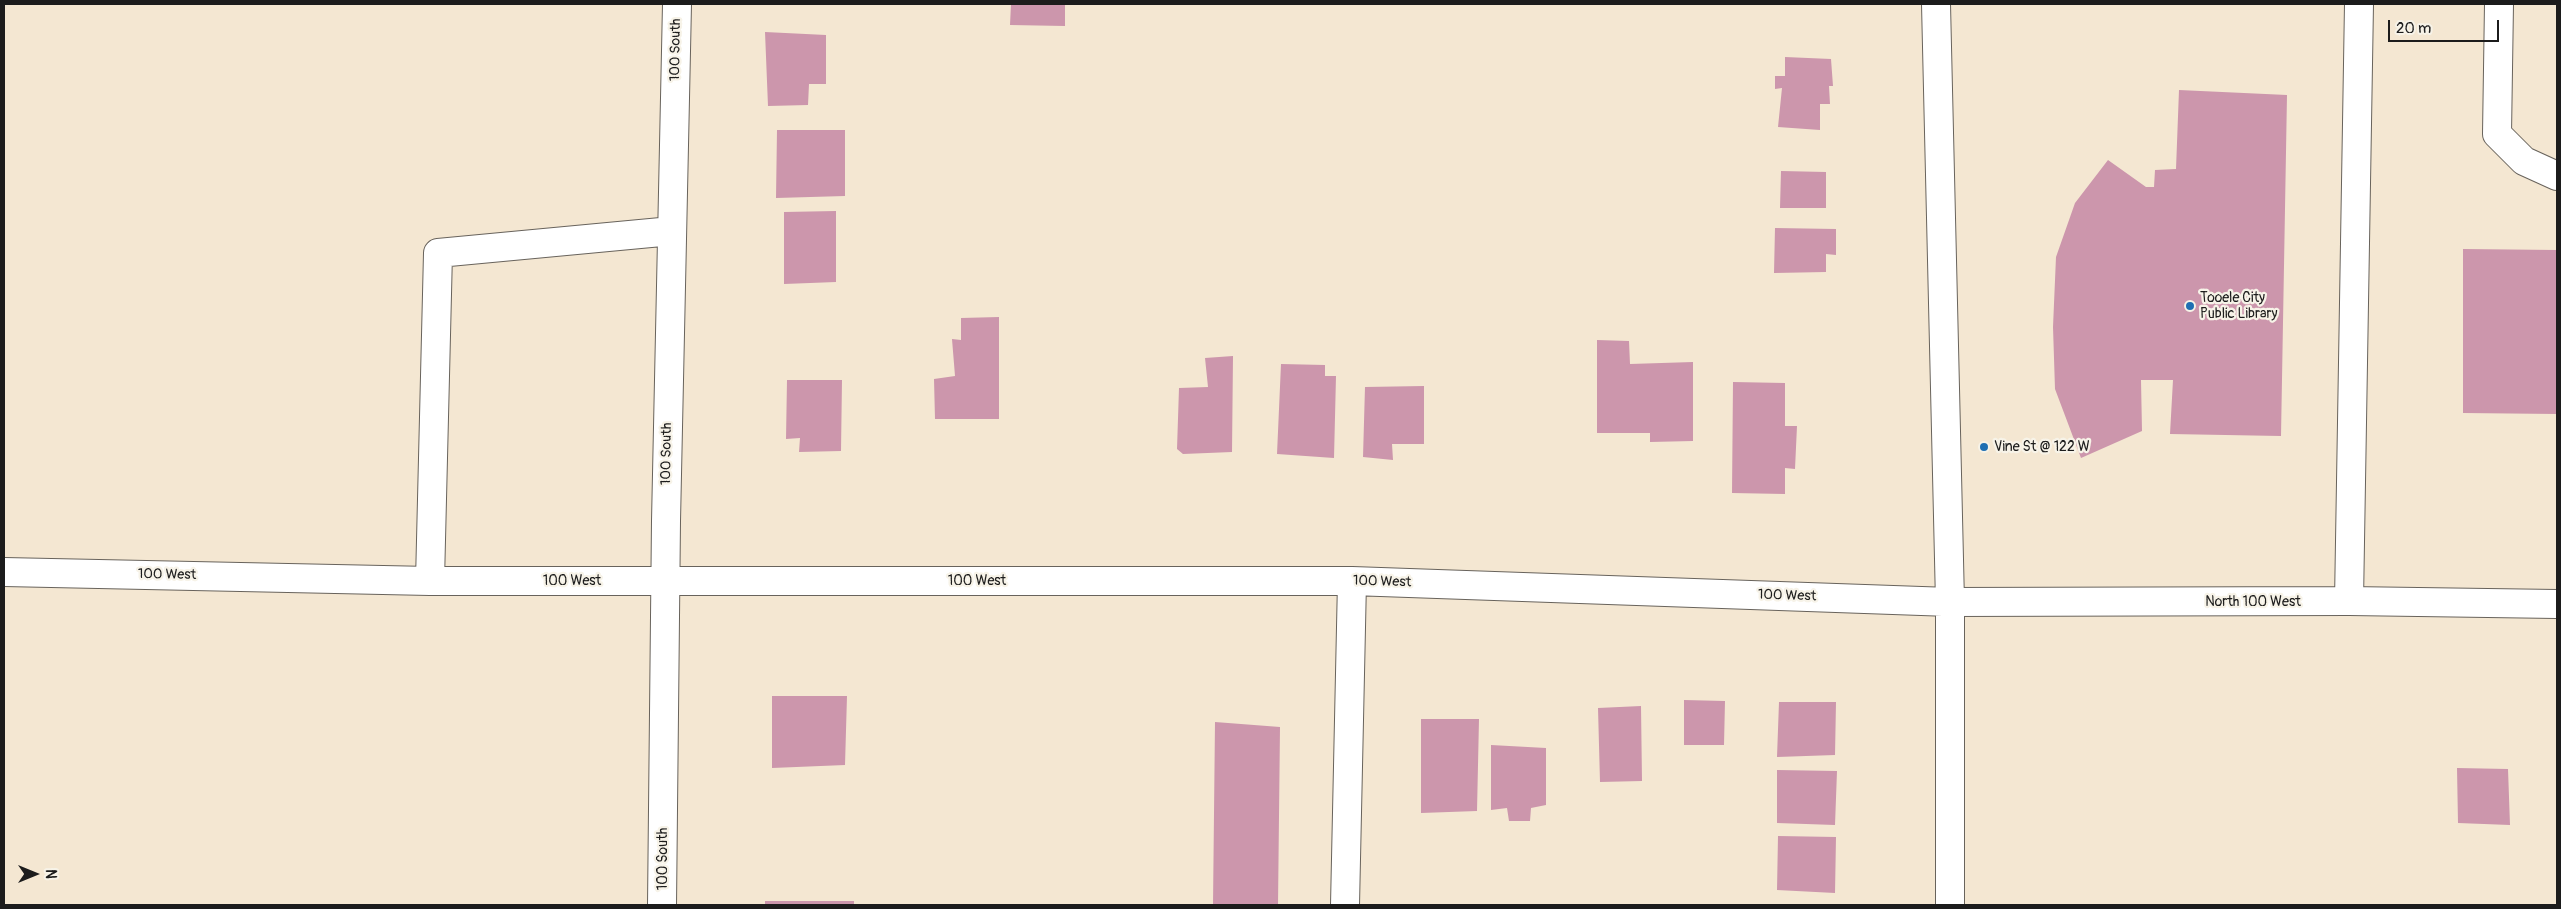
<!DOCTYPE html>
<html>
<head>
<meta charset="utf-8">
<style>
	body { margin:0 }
	#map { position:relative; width:2561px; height:909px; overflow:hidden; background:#f4e7d2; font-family:Pangolin,sans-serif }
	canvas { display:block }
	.frame { position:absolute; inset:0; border:5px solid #1c1c1c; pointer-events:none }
	.north { position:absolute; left:10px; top:849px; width:50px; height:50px; -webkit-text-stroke:4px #f7f3e8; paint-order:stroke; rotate:90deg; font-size:14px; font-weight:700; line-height:20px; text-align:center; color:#1c1c1c }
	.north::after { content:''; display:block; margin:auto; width:18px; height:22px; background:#1c1c1c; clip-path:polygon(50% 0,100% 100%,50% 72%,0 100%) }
	.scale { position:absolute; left:2388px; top:20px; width:111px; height:22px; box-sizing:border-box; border:2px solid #1c1c1c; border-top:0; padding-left:6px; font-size:15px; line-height:18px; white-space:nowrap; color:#1c1c1c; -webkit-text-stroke:4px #f7f3e8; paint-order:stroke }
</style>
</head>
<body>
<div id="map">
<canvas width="2561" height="909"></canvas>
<div class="frame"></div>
<div class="north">N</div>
<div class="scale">20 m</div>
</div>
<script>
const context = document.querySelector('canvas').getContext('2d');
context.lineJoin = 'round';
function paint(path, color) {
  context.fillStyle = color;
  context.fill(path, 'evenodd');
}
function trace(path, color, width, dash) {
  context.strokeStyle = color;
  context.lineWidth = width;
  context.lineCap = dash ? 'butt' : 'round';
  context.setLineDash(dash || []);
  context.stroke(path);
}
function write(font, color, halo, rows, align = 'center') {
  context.font = font + ' Pangolin,sans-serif';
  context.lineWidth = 4.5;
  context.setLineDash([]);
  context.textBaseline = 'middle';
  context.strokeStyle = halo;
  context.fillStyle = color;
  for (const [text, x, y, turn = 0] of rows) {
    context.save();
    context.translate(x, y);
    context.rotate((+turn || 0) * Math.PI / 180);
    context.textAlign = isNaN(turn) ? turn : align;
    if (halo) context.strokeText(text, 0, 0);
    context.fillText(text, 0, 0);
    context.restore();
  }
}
paint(new Path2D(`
	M1011,4H1065V26L1010,25Z
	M765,32L826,35V84H809L808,105L768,106Z
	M1785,57L1831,59L1833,86H1829L1830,104H1820V130L1778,127L1782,88L1775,89V76H1785Z
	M2179,90L2287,95L2281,436L2170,434L2173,380H2141L2142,431L2081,458L2055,389L2053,327L2056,257L2075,203L2108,160L2146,187H2154L2155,170L2176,169Z
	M777,130H845V196L776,198Z
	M1781,171L1826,172V208H1780Z
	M836,211V282L784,284V212Z
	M1775,228L1836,229V255L1826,254V272L1774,273Z
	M2463,249L2557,250V414L2463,413Z
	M999,317V419H935L934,379L955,376L952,339L961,340V318Z
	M1597,340L1629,341L1630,364L1693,362V441L1650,442V433H1597Z
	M1233,356L1232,452L1183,454L1177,449L1179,388L1208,387L1205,358Z
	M1281,364L1325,365V376H1336L1334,458L1277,454Z
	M787,380H842L841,451L799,452L800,438L786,439Z
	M1733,382L1785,383V426H1797L1795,469L1785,468V494L1732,493Z
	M1424,386V444H1392L1393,460L1363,457L1365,387Z
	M772,696H847L845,765L772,768Z
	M1684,700L1725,701L1724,745H1684Z
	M1779,702H1836L1835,755L1777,757Z
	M1641,706L1642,781L1600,782L1598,708Z
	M1421,719H1479L1477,811L1421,813Z
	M1215,722L1280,727L1278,905H1213Z
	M1491,745L1546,748V805L1531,808L1530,821H1509L1507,808L1491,810Z
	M2457,768L2508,769L2510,825L2458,823Z
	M1777,770L1837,771L1835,825L1777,823Z
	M1778,836L1836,837L1835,893L1777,890Z
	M765,901H854V905H765Z`), '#cc96ac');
const minor = new Path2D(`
	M1936,4L1950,602V905
	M2499,4L2497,134L2524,161L2557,176
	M4,572L430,581H1352L1950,602L2349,601L2557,604
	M430,581L438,253L672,231
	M2349,601L2359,4
	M662,905L666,521L677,4
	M1345,905L1352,581`);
trace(minor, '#68635c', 30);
trace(minor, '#fff', 28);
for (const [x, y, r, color] of [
	[2190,306,5,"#1f6fb2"],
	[1984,447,5,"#1f6fb2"]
]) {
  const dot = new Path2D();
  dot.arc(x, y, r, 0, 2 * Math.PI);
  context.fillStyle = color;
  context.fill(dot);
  trace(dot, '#f7f3e8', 2);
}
write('14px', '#1c1c1c', '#f7f3e8', [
	["100 South",676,50,-89],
	["100 South",667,454,-89],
	["100 West",167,575,1],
	["100 West",572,581],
	["100 West",977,581],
	["100 West",1382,582,2],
	["100 West",1787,596,2],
	["North 100 West",2253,602],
	["100 South",663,859,-90]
]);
write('14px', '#1c1c1c', '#f7f3e8', [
	["Tooele City",2200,298],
	["Public Library",2200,314],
	["Vine St @ 122 W",1994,447]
], 'left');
</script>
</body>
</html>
